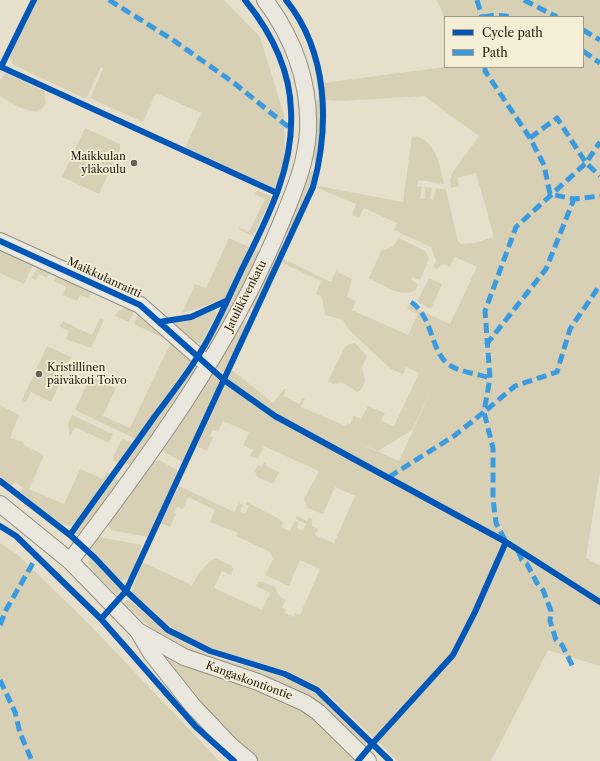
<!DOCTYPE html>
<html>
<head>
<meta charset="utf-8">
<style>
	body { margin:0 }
	#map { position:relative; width:600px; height:761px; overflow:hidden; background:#e6dfcc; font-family:"Libre Caslon Text",serif }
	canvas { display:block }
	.legend { position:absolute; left:444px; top:16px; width:140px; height:52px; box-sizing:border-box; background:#f5eed7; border:1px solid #a19a89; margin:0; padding:5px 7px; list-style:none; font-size:12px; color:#241c13 }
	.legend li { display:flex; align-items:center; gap:8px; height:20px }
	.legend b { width:20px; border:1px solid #a19a89 }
</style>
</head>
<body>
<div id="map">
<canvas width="600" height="761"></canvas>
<ul class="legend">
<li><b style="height:5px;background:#0057b8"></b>Cycle path</li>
<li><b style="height:5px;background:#3c9bde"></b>Path</li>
</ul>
</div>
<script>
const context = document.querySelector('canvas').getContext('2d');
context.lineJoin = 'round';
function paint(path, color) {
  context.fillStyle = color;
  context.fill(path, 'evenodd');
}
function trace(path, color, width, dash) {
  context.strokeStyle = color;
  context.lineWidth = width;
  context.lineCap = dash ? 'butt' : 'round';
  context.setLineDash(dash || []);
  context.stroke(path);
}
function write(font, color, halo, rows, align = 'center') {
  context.font = font + ' "Libre Caslon Text",serif';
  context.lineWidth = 3.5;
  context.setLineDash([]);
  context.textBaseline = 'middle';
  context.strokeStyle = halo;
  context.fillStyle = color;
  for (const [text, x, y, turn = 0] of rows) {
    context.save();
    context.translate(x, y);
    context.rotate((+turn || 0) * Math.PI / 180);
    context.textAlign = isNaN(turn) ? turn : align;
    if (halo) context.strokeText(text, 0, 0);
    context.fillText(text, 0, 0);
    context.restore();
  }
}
paint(new Path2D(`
	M36,0H224L260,37L284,115L285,156L276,189L185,148L201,113L156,93L143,122L90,98L103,69L101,67L86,99L12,64L10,57Z
	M437,0H600V471L586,558L600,566V666L548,650L491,761H398L321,688L285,670L222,652L199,644L161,621L132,594V590L142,562L192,585C198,575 205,563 216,558L232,566L233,569L231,575L222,571L214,588L262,610L270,593L256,586L258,582H263L275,587L279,596L286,600L282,607L286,610L285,613L294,617L295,613L300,615L320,569L300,560L289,586L265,575L273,559L270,552L236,536L238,533L210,522L215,510L188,497L183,509L177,507L174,513L176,514L170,527L161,523L179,486L234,512L239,503L243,505L240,512L245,514L249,506L246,504L247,502L281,520L283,523L281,527L290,531L295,521L299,523L297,528L303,531L306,524L296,519L297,516L307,521L309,517L312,519V526L318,529L315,535L334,543L355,496L335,487L323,514L308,508L304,499L319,471L264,446L258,459L250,456L253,450L243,445L249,432L223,421L218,432L213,430L210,436L213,437L207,451L197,446L232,370L273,403L284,389H286L284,396L299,404L302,398L305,399L301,407L346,426L348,423L350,424L354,416L361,419L368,406L385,413L381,421L394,426L419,373L406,367L403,374L391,369L348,329L343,320L325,315L322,297L316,294L321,281L282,263L284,259L331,282L336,271L352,279L347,297L356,301L352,310L408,335L418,314L407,309L409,305L450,324L477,267L455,257L450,267L443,264L437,269L433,267L436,261L431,247L394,230L397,223L364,208L359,218L352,215L356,204L317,188L318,186L403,202L412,136C437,139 439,164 444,184L419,180L417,186L422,187L420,198L425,199V187L432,188L430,199L433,200L436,188L446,190L458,241L461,244L474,243L494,237L476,173L457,178L459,186L451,188L450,180L452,173L479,136L424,96L341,101L325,100L323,83L445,67H583V17H445V19ZM431,391L399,461L354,441L378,451L412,430Z
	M5,73L44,91L46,102C39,122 12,103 0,96V81Z
	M312,99L320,100C321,120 320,140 317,160L315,161L311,158Z
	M85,128L120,144V149L99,194L62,177Z
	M313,171C315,182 294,223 289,234H285L284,233L306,172Z
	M257,190L272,197L253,236L240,230L239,227L249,232L265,199L255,194Z
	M229,238L249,247L226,299L182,313L195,284L206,288Z
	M399,238L425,251L429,259L420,280L413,277L411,280L418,284L416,290C401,299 383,285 369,278L381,251L392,247Z
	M0,245L35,261L24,284L0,273Z
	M277,245L282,246L283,248L254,308L250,307L249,306Z
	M255,249L260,253L233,309L207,354L203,352Z
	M39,266L93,289L88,298L80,295L77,301L63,295L66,287L54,281L56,277L49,274L47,278L39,274L36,280L31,278Z
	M429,278L442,284L431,309L417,302Z
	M127,307L134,311L129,322L115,316L118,311Z
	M215,310L217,314L201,343H197L175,325L176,321L192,318Z
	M139,312L193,358L136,439L75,410L92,373L108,380L106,384L116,388L103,416L130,428L171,342L134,324Z
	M101,319L104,320L91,348L66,339L69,331L60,327L63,321L92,335L99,320Z
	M242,322H245L246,325L225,371L223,372L215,366Z
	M355,343L367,356L362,367L365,381L361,390L357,392L342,382L333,384L328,381L345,347L350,344Z
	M47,346L71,357L67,366L68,367L51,402L31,392L26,402L22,400Z
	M198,360L202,364L133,466L125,464Z
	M211,373L221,382L184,460L181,461L165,453L162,449Z
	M0,405L19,415L10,438L23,442L24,445L44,455L29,489L64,504L80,469L103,479L106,472L111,474L75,523L70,526L59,523L20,492L23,488L15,482L11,486L0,478Z
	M72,415L113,434L109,443L75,427L70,436L68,425Z
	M122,438L133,444L119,463L114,461L113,458Z
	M159,460L177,470L178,472L148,537L111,530L107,523L153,461Z
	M264,462L266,463L265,465L279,472L273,484L257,477L255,471L258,465L262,467Z
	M115,478L121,483L83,533L76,535V531Z
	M99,537L142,545L130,577L124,580H120L92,550V545Z
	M0,543L18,555L91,626L219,761H0Z
	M90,557L121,590L117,595L94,572L88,563Z
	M126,600L131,601C151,620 171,638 196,649C229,665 267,668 300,684C326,698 346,721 366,741V745L362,749L341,727L162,638L124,603Z
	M156,646L301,706L357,755L353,761H257L235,742L197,703Z`), '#d8d0b5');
const minor = new Path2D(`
	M0,241L140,305L208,365
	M0,504L70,561L138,631L151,653L193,706L231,746L249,761
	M70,561C149,457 228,350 279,228C292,196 306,166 308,131C310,82 294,39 265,0
	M138,631L184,657L258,682L305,703L318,712L368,761`);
trace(minor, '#938e82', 18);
trace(minor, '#eae8de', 16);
trace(new Path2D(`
	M109,0L173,40L234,83L291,129
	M477,0L482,17
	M524,0L557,17
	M484,17L495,15L513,17
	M583,30L600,40
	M583,51L600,63
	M485,67V71L530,138L544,165L550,194L574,199L600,196
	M530,138L557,118L586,163L600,176
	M411,302C434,317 430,354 451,366C461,372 478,374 490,378
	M486,345L546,269L574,199
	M389,477L454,436L484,412L490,378L485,311L516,227L586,163L600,142
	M505,540L496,523L493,499V448L484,412L515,386L557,372L570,329L600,285
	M518,551L522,560L527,564L537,583L543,590L551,611L550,621L556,640L562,645L574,669
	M0,625L6,610L37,556
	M0,680L15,712L20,733L32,761`), '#3c9bde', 5, [10, 5]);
trace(new Path2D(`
	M34,0L1,67L277,193
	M0,241L140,305L224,380L275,416L506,542L600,602
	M159,322L191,317L226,301
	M0,481L70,535L95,558L126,591L168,630L210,651L285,674L317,690L390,761
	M0,526L16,536L101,619L196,727L234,761
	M70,535C98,495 127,456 155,416C170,396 185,377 198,356C216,329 230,293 245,263C269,215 294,166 291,111C290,69 271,32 245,0
	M101,619L126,591L313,187C330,125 328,52 286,0
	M358,761L373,743L453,655L475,612L506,542`), '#0057b8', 6);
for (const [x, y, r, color] of [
	[134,163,4,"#686054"],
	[39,374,4,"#686054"]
]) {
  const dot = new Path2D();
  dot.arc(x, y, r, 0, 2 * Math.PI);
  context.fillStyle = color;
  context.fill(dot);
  trace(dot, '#f5eed7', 1.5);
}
write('11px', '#241c13', '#f5eed7', [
	["Maikkulan",126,157],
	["yläkoulu",126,170],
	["Kristillinen",47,368,"left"],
	["päiväkoti Toivo",47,381,"left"]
], 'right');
write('11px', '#241c13', '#f5eed7', [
	["Maikkulanraitti",104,278,25],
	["Jatulikivenkatu",246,296,-63],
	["Kangaskontiontie",249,681,20]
]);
</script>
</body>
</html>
